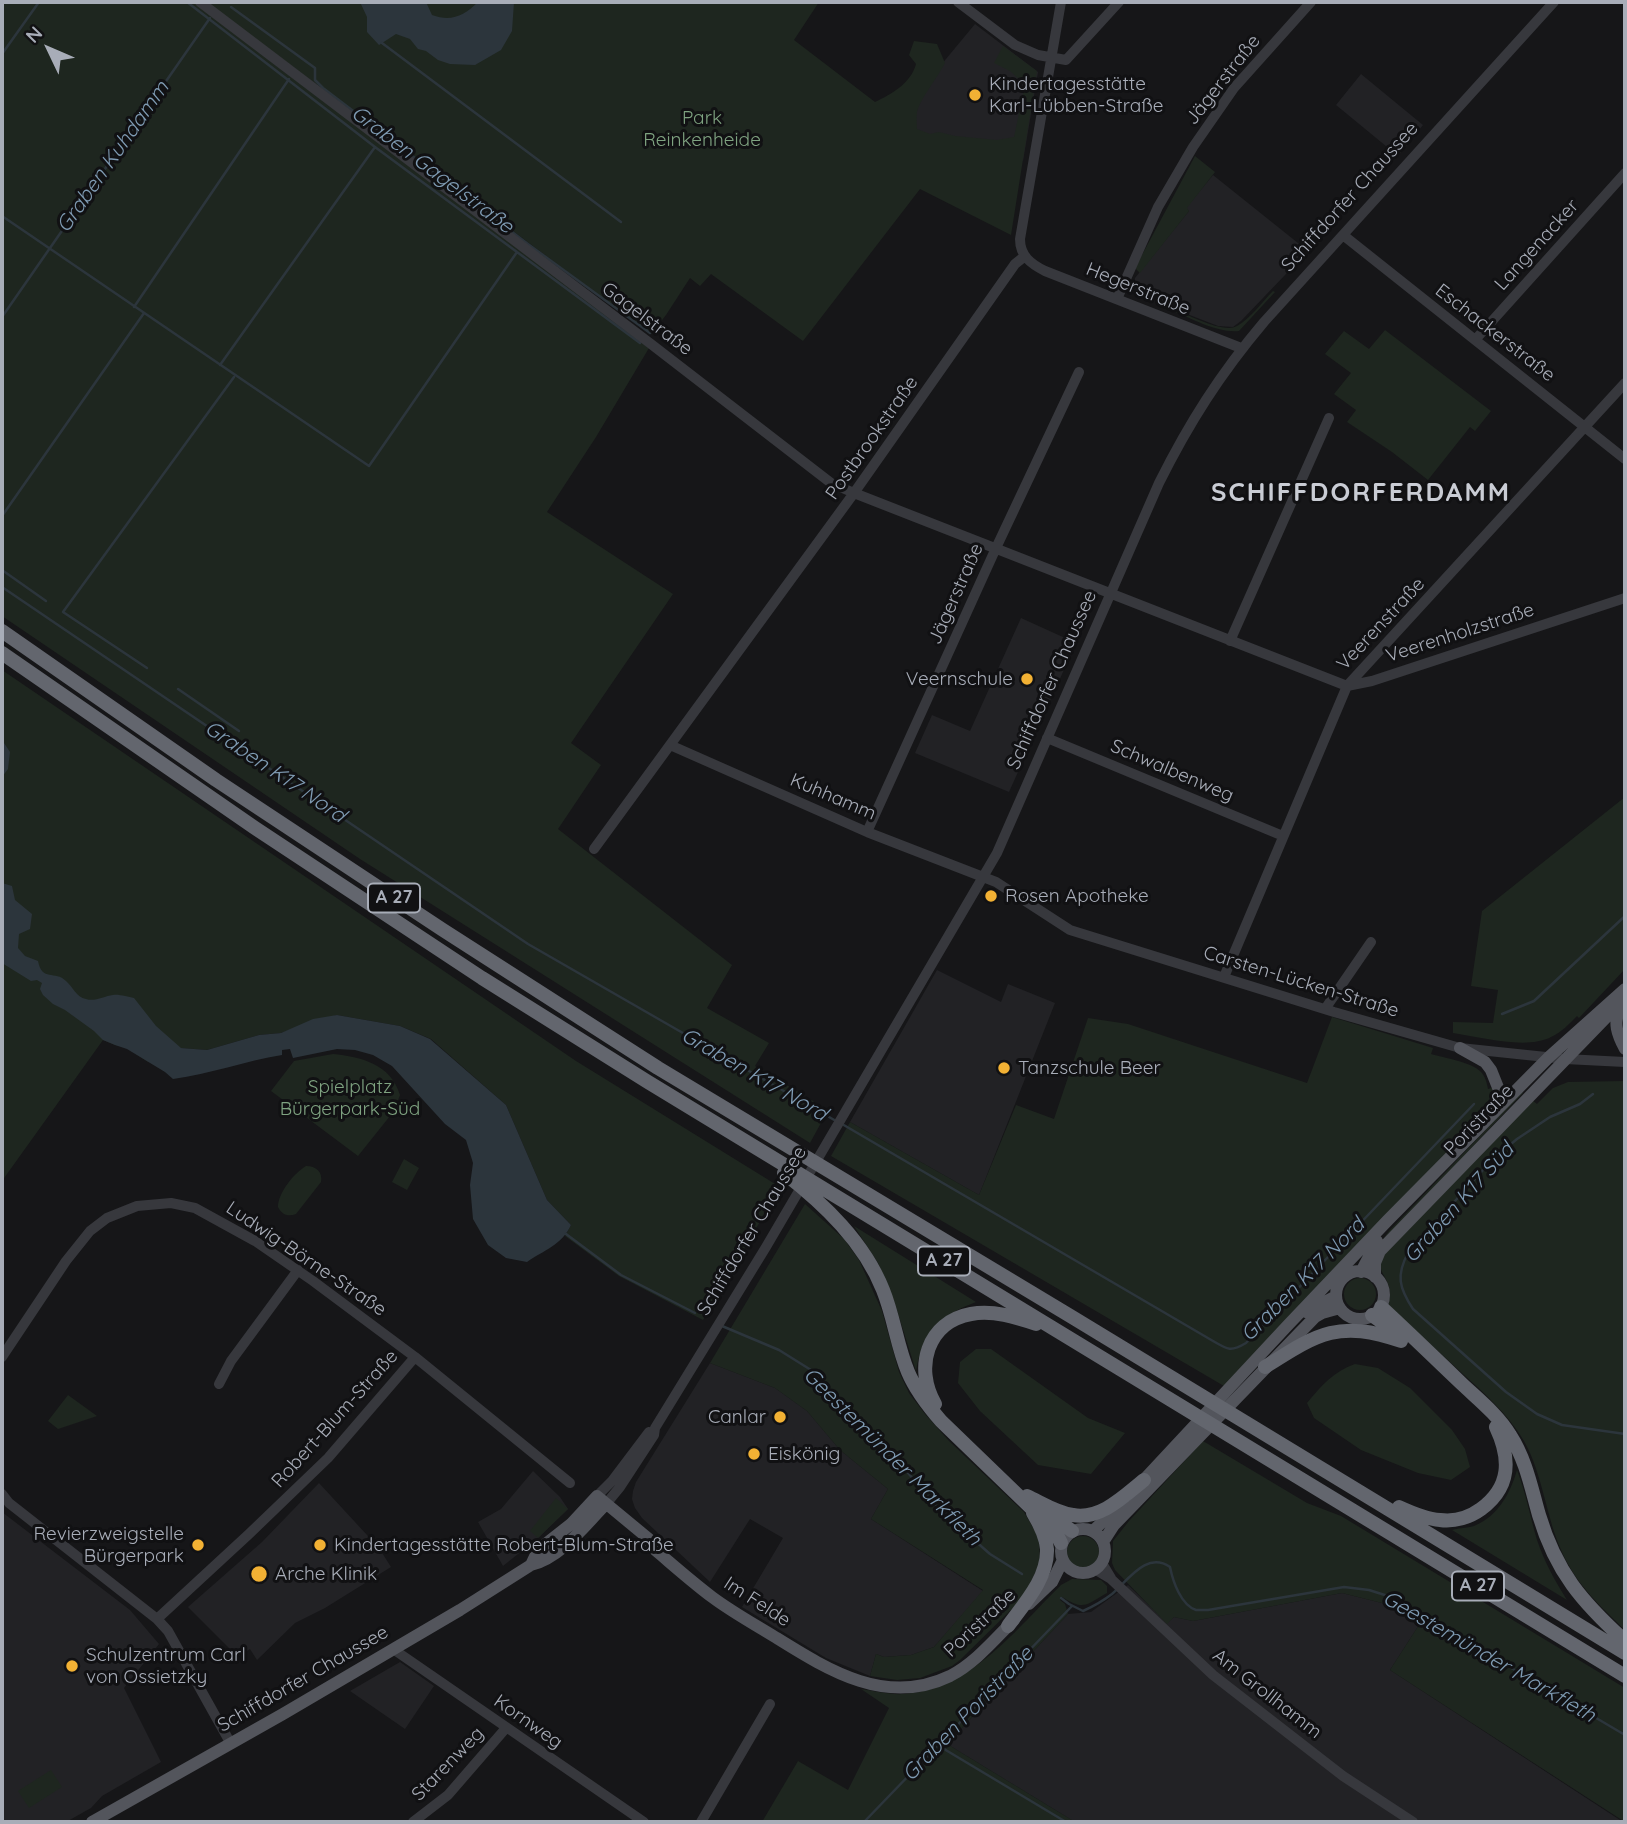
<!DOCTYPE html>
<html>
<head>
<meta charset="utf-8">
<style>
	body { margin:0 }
	#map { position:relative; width:1627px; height:1824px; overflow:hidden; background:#161618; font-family:Quicksand,sans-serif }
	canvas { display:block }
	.frame { position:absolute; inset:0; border:4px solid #a8adb8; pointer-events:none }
	.north { position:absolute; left:14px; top:14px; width:70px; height:70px; -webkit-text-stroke:5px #111113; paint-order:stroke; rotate:314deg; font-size:19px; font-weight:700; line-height:28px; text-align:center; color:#a8adb8 }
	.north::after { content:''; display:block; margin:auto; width:24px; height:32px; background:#a8adb8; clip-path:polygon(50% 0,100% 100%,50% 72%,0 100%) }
</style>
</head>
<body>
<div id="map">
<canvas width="1627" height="1824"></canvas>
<div class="frame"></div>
<div class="north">N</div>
</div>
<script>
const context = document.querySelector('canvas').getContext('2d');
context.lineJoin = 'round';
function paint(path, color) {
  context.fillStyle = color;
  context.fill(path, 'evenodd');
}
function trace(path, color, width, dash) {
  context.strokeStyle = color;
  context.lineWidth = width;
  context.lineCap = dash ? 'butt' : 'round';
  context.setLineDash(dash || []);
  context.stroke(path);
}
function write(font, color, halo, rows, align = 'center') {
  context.font = font + ' Quicksand,sans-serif';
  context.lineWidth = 6;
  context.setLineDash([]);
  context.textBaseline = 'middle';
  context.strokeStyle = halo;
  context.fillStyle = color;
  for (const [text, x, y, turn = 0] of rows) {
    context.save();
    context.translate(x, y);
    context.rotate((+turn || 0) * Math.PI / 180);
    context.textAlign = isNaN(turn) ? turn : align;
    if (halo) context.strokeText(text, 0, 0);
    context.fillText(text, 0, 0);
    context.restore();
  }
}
paint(new Path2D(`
	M975,24L1038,72L1023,161L932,145L897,118Z
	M1361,74L1423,125L1398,156L1336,105Z
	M1213,175L1308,251L1241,321L1233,327L1218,326L1133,293L1135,278L1189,211L1186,208Z
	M1021,618L1076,643L1009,792L915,753L932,715L970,731Z
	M937,970L1001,1002L1008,984L1055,1003L979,1195L850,1122Z
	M710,1363L775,1388L807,1411L840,1450L888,1489L871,1519L983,1591L934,1647L911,1655L884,1657L876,1654L870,1676L826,1658L742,1607L783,1538L750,1519L710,1582L642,1518L635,1508L632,1499L633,1491L636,1482Z
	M533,1471L560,1497L568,1509L538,1538L503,1566L478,1522L501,1509Z
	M319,1483L379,1548L391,1567L325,1608L295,1623L257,1660L250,1649L238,1657L188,1607L262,1542Z
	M2,1512L130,1610L159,1644L124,1688L161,1762L102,1796L91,1808L66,1822H2Z
	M1128,1585L1167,1623L1174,1617L1193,1621L1342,1593L1426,1614L1390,1670L1623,1822H1075L947,1744L1068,1614L1091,1612Z
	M400,1662L434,1686L405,1729L350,1691Z`), '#222225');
paint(new Path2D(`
	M2,2H194L649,348L596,437L547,512L673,594L571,743L601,765L558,829L732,965L707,1008L769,1043L755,1066L828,1110L810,1143L360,859L2,616Z
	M206,2H819L794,40L875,102C892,94 911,83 916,64L909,55L914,41L937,44L945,63C938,77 920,99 917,112C916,117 917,124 917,129L930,134L939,132L955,136L997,140L1014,137L1025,85L1010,71L994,63L1003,46L1037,71L1011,235L920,189L803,341L711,274L700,286L690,278L666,315L651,334Z
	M1195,156L1215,172L1187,208L1189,211L1140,273L1135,268Z
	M1273,291L1275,292L1239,331C1217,333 1193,319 1173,311L1174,309C1188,315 1224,334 1237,326C1251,318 1262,302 1273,291Z
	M1385,330L1491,411L1475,431L1470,427L1428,480L1392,452L1347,422L1356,410L1334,394L1351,373L1325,354L1344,331L1369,349Z
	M2,670L576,1061L780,1187L703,1320L619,1276L565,1236L571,1225L547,1200L506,1105L431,1039L400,1026L337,1015L281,1033L259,1035L207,1050L181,1048L148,1062L127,1048L115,1045L103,1040L2,1181Z
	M1625,797V969L1579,1018L1577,1016C1569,1024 1562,1032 1551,1037C1527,1050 1480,1037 1453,1033V1022L1493,1023L1498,990L1471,986L1482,911Z
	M1332,1017L1433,1048L1431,1054C1444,1058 1472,1062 1481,1072C1485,1076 1487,1083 1488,1089L1495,1087L1493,1102L1486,1116L1224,1386L831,1156L850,1122L979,1195L1016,1105L1054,1119L1088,1018L1128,1024L1307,1083Z
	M333,1054C361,1057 391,1064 400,1095L394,1111L358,1156L271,1091L294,1061Z
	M1625,1081V1630C1601,1607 1576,1584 1562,1552C1546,1517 1543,1475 1524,1441C1508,1414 1485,1394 1463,1374C1438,1351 1413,1328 1388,1305C1389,1299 1391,1293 1389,1287C1385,1272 1376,1272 1384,1255L1532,1100L1537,1104L1553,1088L1568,1082Z
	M1522,1092L1523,1093L1375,1250L1389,1231Z
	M404,1159L419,1168L407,1190L392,1182Z
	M306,1166C316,1166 323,1172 321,1182L296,1214C288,1217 282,1215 278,1207C278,1193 294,1173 306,1166Z
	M805,1204L844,1239L859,1260L882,1311L899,1372L909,1393L925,1414L949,1441L1024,1512L1039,1538L1040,1562L1027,1590L1015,1606L960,1660L952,1666L920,1678L897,1680L870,1676L876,1654L884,1657L911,1655L934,1647L983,1590L871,1519L888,1489L840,1450L807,1411L775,1388L710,1363Z
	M854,1226L976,1302C939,1316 923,1331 916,1371L895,1304L878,1263Z
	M1344 1294a16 16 0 1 1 32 0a16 16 0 1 1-32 0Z
	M976,1349H991L1088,1418L1125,1433L1091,1474L1038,1465L980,1411L958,1383L960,1362Z
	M1355,1364L1378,1368L1410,1388L1452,1430L1465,1449L1470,1467L1451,1480L1418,1473L1361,1450L1314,1418L1307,1403C1321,1386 1334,1371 1355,1364Z
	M68,1395L97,1416L58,1429L48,1421Z
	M1203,1441L1307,1503L1341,1516L1625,1688V1822L1390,1670L1426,1614L1342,1593L1193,1621L1174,1617L1167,1624L1115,1570L1112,1563L1113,1541L1129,1521Z
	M1517,1470C1526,1493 1530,1517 1537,1540C1544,1561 1555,1581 1567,1600L1452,1530C1459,1528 1467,1528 1474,1526C1498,1516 1510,1494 1517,1470Z
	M556,1498L568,1509L538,1538L530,1531Z
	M1067 1552a16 16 0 1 1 32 0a16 16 0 1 1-32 0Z
	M1072,1579L1101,1580L1107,1586V1593C1085,1605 1085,1611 1062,1597L1060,1600L1065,1604L1068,1614L947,1744L1075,1822H762L798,1761L848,1790L889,1708L861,1689C875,1691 890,1695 904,1694C972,1689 1016,1629 1061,1585Z
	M51,1770L62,1787L29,1808L18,1791Z`), '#1e261f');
paint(new Path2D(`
	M360,2H426L432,15C451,22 464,16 478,2H514L512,31L501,50L475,65L450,64L438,60L426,51L418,49L410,39L396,34L379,45L367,32V17Z
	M2,740L10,752L8,769L2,777Z
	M2,883L12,886L15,900L32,914L30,929L19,934L18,948L25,956L38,961C42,982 55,970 66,981C73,987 76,997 86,999C95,1002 104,996 113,995C119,994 128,997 134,998L156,1026L181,1048L207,1050L259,1035L281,1033L313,1019L337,1015L400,1026L430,1039L506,1105L547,1200L571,1225C562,1245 544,1250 527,1262L506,1258L488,1245L473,1219L470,1185L473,1163L466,1140L445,1124L392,1066L373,1055L355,1050L337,1049L293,1058L290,1049L282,1050V1055C245,1061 210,1074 173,1079L165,1072L127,1049L115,1045L103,1040L94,1031L65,1010L53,1004L43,995L40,989L42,983L37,980L31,981L2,963Z`), '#2c353c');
trace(new Path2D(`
	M187,2L375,147L640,343
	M231,7L315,68V80L323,88L528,244L650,333
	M382,43L621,222
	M2,54L39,2
	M2,216L369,466L517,252
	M134,307L289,79
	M2,317L210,18
	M220,365L375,147
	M2,516L144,313
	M2,570L46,601
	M2,587L528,944L836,1121
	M147,668L63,612L234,377
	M178,689L239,731
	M1502,1014L1534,1001L1625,916
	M1593,1094L1580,1104L1550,1117L1517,1139L1493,1159L1408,1253C1396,1275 1399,1288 1413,1309L1506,1392L1537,1414L1562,1425L1625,1434
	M842,1124L1213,1341C1228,1350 1231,1352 1246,1343L1474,1104
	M566,1234L621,1275L695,1313
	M722,1326L779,1350L811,1370L884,1445L939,1509L990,1554L1022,1574
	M1061,1598L1069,1604L1083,1611C1094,1606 1103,1601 1112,1594C1129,1579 1147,1551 1170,1567C1173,1582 1181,1605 1196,1610C1198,1610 1206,1610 1208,1610L1344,1587L1369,1590L1391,1597L1625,1735
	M939,1746L1066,1822
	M864,1822L1072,1606`), '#2c353c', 2.5);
trace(new Path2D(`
	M200,2L651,344L831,483L854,493L1347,686L1372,681L1625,598
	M958,2L1015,45L1038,55L1066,60L1119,2
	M1061,2L1020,239C1020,256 1031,264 1045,271L1241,348
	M1343,235L1625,459
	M1117,299L1158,207L1193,147L1234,88L1311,2
	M1475,340L1625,173
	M1230,641L1329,418
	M1047,738L1283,836
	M670,745L867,832L996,882L1070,930L1334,1012L1460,1048L1565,1059L1625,1062
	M867,832L996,548L1079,372
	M594,849L854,493L1015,264L1025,256
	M1224,977L1347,686L1625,383
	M1325,1009L1371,942
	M2,1357L66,1261L90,1231L107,1218L137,1206L171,1203L195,1208L255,1241L313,1281L415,1357L570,1483
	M219,1384L231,1361L298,1270
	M2,1494L9,1503L157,1619L168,1631L231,1744
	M597,1496L612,1481L649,1432
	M606,1504L620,1487L654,1435L655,1428L766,1247L997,853L1159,483C1189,423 1220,374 1264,322L1554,2
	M1102,1563L1111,1578
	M1096,1570L1111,1579L1213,1675L1343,1776L1413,1822
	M157,1619L249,1534L328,1458L415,1357
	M393,1649L644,1822
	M413,1822L448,1795L506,1728
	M701,1822L770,1704`), '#37383d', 10);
trace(new Path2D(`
	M1620,1007C1613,1023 1617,1034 1625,1049
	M1460,1048L1485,1062L1491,1070L1499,1090V1098L1494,1108
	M1336 1295a24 24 0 1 1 48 0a24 24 0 1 1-48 0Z
	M1361,1272L1377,1241
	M1375,1277V1263L1380,1251L1625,998
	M1306,1312L1336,1296
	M1138,1486L1288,1325L1388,1220L1549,1057L1625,989
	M1061 1551a22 22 0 1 1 44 0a22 22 0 1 1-44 0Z
	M1093,1531L1123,1502
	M1103,1542L1114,1525L1315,1317L1322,1313L1340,1308
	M531,1565L538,1550L571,1524L597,1496L649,1539L654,1549C673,1565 692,1582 712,1597C732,1612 754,1624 775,1637C828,1670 886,1707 950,1676C975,1663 994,1640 1014,1620
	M1029,1604L1052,1582L1062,1562
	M92,1822L283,1714L460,1610L531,1565C561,1558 585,1525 606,1504`), '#53555c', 12);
trace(new Path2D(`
	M2,631L216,780L443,930L658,1068L1072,1317L1625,1653
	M2,653L255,828L482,978L648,1082L1625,1676
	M784,1173C824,1204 864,1242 883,1290C894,1317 897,1346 908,1372C916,1391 928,1406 941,1421L1055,1531L1061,1543
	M1381,1307C1408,1332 1435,1358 1462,1384C1479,1400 1498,1415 1510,1435C1526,1460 1531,1487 1539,1515C1556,1572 1582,1602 1625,1641
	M1372,1315L1401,1336
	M1265,1367C1317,1334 1338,1319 1401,1341
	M935,1404C914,1368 927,1322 971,1314C993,1310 1016,1317 1036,1324
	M1027,1496C1042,1503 1057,1513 1073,1515C1101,1520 1124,1496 1144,1480
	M1399,1507C1412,1513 1426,1519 1440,1520C1455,1522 1470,1517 1481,1509C1511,1487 1511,1459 1496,1427
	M1048,1513L1072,1531
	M1008,1626C1024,1604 1048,1578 1047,1549C1046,1537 1039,1523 1033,1513`), '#63666e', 14);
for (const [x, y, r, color] of [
	[975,95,7,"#f2b134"],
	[1027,679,7,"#f2b134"],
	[991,896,7,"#f2b134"],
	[1004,1068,7,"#f2b134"],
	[780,1417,7,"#f2b134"],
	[754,1454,7,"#f2b134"],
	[198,1545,7,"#f2b134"],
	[320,1545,7,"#f2b134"],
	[259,1574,9,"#f2b134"],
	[72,1666,7,"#f2b134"]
]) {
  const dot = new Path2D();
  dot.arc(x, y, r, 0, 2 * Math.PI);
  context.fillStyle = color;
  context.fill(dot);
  trace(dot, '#111113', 2.5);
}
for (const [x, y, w] of [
	[394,898,52],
	[944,1261,52],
	[1478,1586,52]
]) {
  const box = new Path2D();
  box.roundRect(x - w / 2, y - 14.5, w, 29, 5);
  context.fillStyle = '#111113';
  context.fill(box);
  trace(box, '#a8adb8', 2);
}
write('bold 18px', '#a8adb8', null, [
	["A 27",394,898],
	["A 27",944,1261],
	["A 27",1478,1586]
]);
write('19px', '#a8adb8', '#111113', [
	["Jägerstraße",1223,80,-52],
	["Schiffdorfer Chaussee",1350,197,-48],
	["Langenacker",1537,245,-48],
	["Hegerstraße",1138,289,22],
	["Gagelstraße",647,319,37],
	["Eschackerstraße",1495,333,38],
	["Postbrookstraße",872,438,-55],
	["Jägerstraße",956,594,-66],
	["Veerenstraße",1381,624,-47],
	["Veerenholzstraße",1460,633,-18],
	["Schiffdorfer Chaussee",1052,680,-66],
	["Schwalbenweg",1172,771,23],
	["Kuhhamm",833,797,23],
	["Carsten-Lücken-Straße",1301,982,17],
	["Poristraße",1479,1120,-46],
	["Schiffdorfer Chaussee",752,1231,-59],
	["Ludwig-Börne-Straße",306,1259,34],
	["Robert-Blum-Straße",335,1419,-48],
	["Im Felde",757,1602,33],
	["Poristraße",980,1623,-43],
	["Schiffdorfer Chaussee",303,1679,-30],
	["Am Grollhamm",1267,1694,38],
	["Kornweg",528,1722,35],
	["Starenweg",448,1764,-46]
]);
write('19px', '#a8adb8', '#111113', [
	["Kindertagesstätte",989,84],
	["Karl-Lübben-Straße",989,106],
	["Veernschule",1013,679,"right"],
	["Rosen Apotheke",1005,896],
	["Tanzschule Beer",1018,1068],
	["Canlar",766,1417,"right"],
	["Eiskönig",768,1454],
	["Revierzweigstelle",184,1534,"right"],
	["Bürgerpark",184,1556,"right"],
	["Kindertagesstätte Robert-Blum-Straße",334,1545],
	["Arche Klinik",275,1574],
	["Schulzentrum Carl",86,1655],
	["von Ossietzky",86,1677]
], 'left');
write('19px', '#7fa381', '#111113', [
	["Park",702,118],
	["Reinkenheide",702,140],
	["Spielplatz",350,1087],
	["Bürgerpark-Süd",350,1109]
]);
write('italic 21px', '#7f9bb3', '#111113', [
	["Graben Kuhdamm",113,157,-55],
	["Graben Gagelstraße",432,170,37],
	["Graben K17 Nord",275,772,34],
	["Graben K17 Nord",754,1075,30],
	["Graben K17 Süd",1459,1203,-48],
	["Graben K17 Nord",1303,1280,-45],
	["Geestemünder Markfleth",892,1457,45],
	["Geestemünder Markfleth",1489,1657,30],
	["Graben Poristraße",968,1714,-46]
]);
context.letterSpacing = '2px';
write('bold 26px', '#c9ccd4', '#111113', [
	["SCHIFFDORFERDAMM",1361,493]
]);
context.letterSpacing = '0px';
</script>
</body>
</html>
